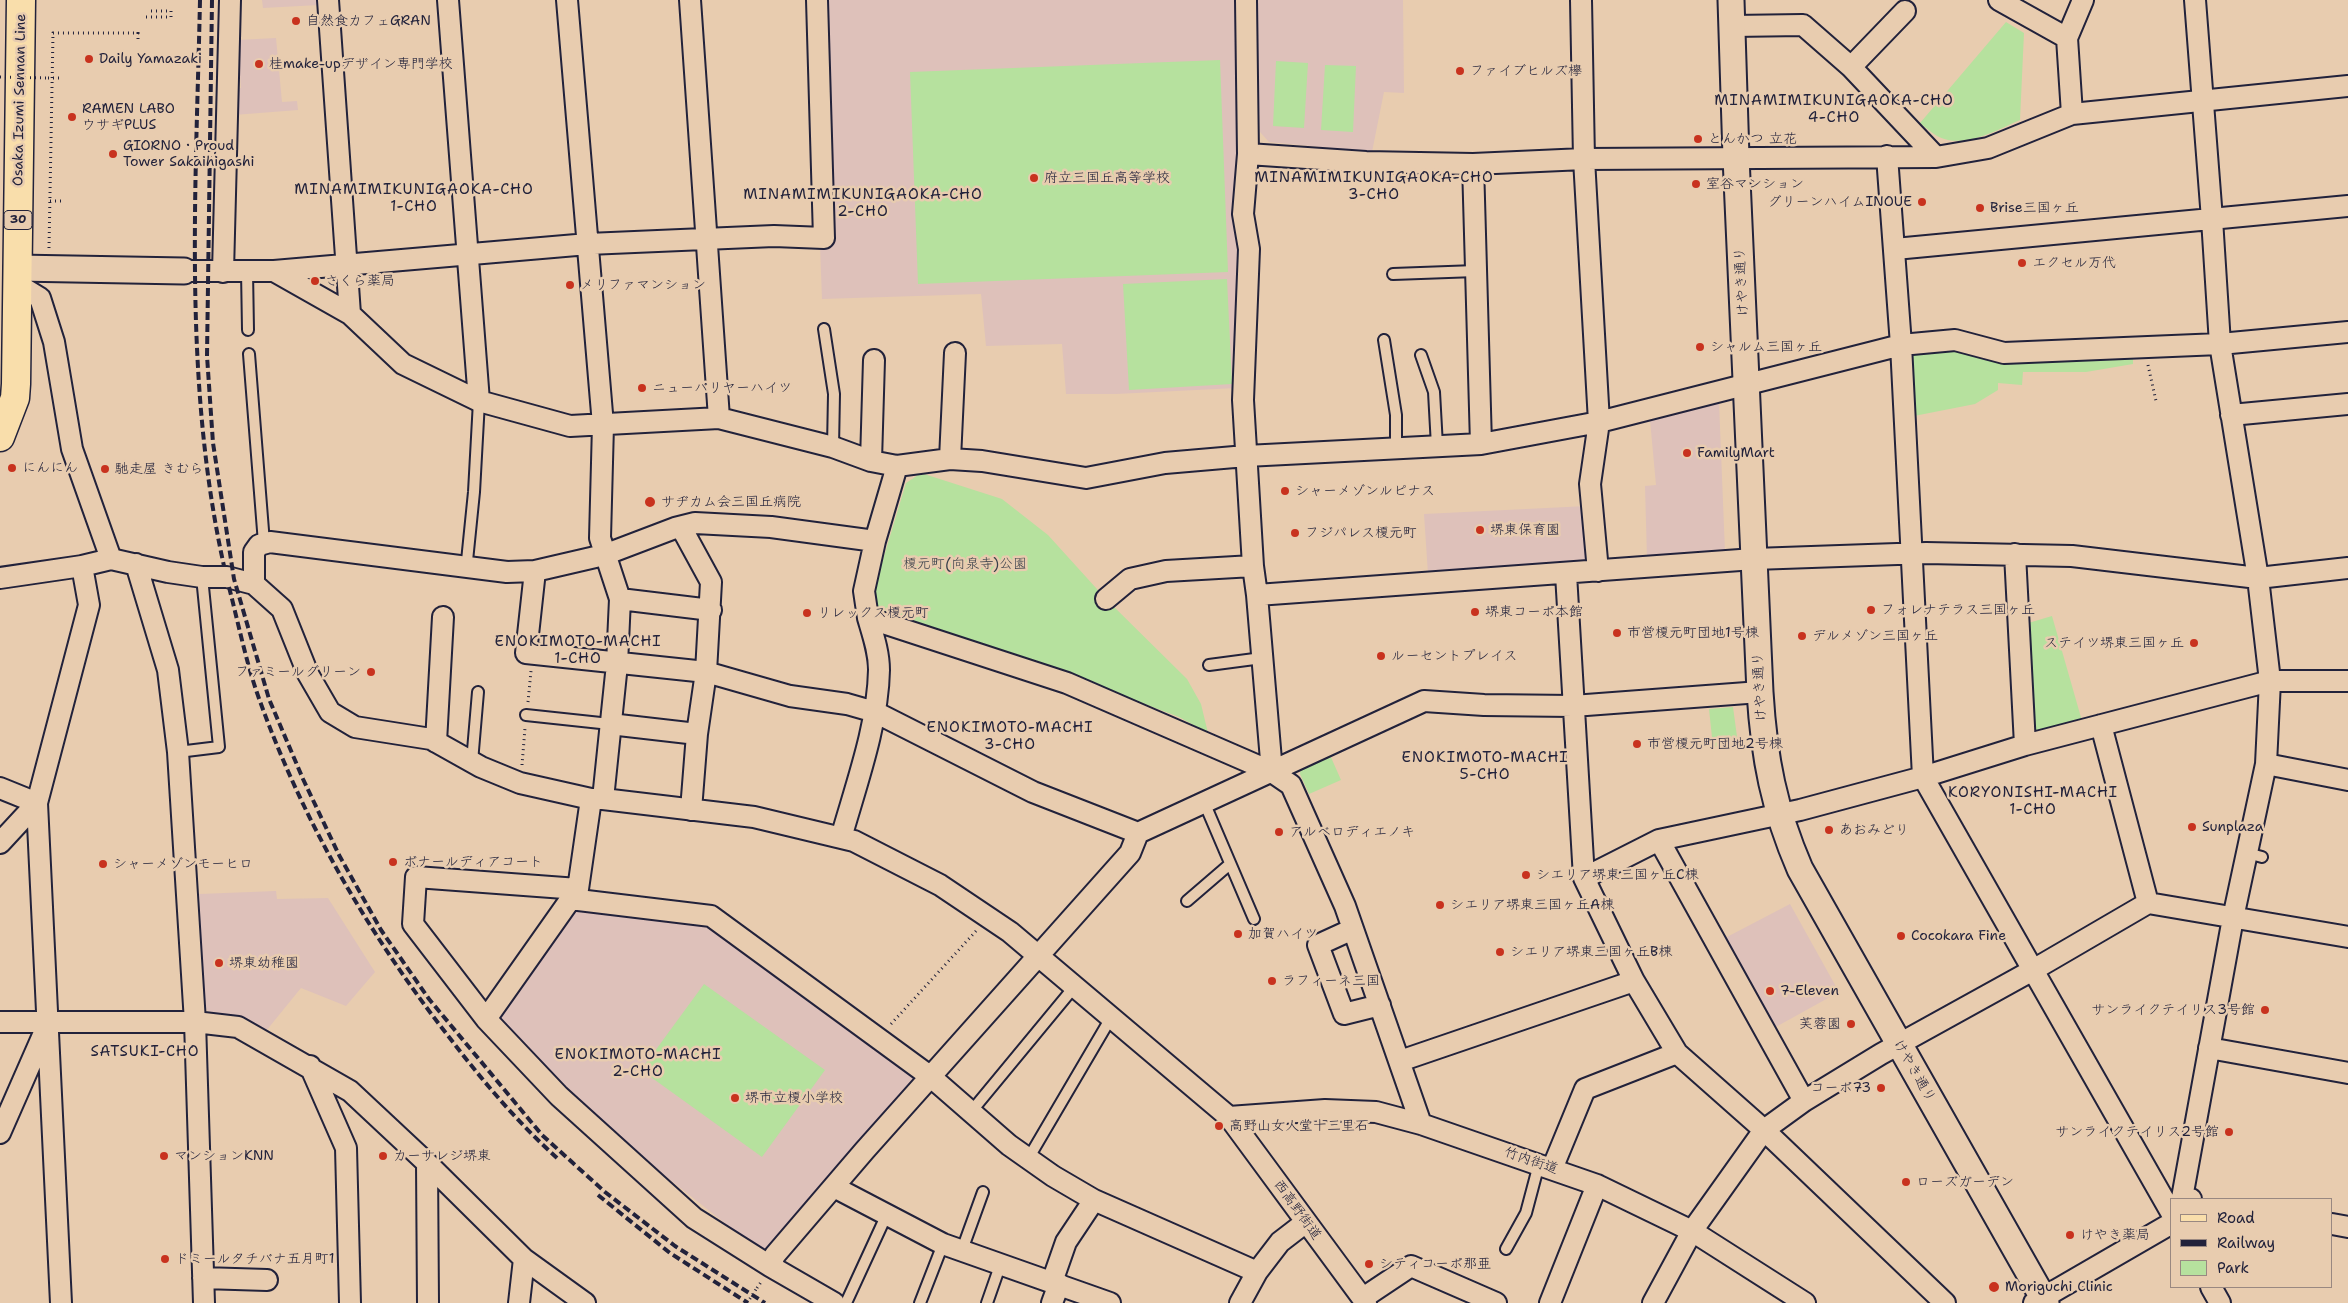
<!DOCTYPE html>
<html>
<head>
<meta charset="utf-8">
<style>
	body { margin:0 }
	#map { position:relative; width:2348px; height:1303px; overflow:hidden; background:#e8ccaf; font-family:"Shantell Sans",sans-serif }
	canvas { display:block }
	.legend { position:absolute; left:2170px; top:1198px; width:162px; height:90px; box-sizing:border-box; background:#e8ccaf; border:1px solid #998881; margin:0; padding:6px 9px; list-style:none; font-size:15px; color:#22223b }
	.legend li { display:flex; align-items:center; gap:10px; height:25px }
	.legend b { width:25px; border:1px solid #998881 }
</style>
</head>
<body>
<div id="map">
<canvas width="2348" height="1303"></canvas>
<ul class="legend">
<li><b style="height:6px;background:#f9deab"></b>Road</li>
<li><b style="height:6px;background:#22223b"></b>Railway</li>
<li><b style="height:14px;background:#b6e19e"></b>Park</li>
</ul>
</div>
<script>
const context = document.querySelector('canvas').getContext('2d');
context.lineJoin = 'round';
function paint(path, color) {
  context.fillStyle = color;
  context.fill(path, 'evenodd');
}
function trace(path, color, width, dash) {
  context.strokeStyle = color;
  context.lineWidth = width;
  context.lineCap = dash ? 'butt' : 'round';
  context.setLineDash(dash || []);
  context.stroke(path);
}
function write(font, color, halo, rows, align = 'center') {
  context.font = font + ' "Shantell Sans","Klee One",sans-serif';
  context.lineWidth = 5;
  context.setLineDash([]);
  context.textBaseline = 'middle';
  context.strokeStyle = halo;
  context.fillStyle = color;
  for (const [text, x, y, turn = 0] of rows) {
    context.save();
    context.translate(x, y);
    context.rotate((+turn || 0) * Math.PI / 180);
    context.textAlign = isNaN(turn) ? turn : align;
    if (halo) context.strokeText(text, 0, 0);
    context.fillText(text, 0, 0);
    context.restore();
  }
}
paint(new Path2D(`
	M262,0H319V5L263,8Z
	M822,0H1240L1243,246L1236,388L1116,394H1066L1062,344L986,346L981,294L822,299L820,246Z
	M1255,0H1403L1404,93L1384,92L1372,152L1269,142L1260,132Z
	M276,38L282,102L297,101L298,110L234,115L232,89L241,88L237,40Z
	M1719,402L1725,552L1647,559L1645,486L1656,485L1650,420Z
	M1587,506L1592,552L1586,562L1428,574L1424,514Z
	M276,891L277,899L328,898L375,972L346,1006L301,988L266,1031L210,1012L203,1007L199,894Z
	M1790,904L1839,992L1774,1028L1725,938Z
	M581,910L707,927L719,931L913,1073V1080L767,1251L754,1246L589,1116L498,1022L499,1014L573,911Z`), '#dec1ba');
paint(new Path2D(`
	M2006,22L2024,33L2020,120C1997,130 1965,149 1939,137C1933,134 1926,128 1920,123Z
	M1220,60L1228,272L918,284L910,72Z
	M1276,61L1308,63L1304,128L1273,126Z
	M1325,65L1356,66L1353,132L1321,130Z
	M1227,279L1232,384L1129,390L1123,284Z
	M1963,349L1998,362L2133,356V364L2086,372H2023L2022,385L1998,383V390L1975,404L1914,416L1909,358L1914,351Z
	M921,473L1002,499L1048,535L1106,599L1187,679L1201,704L1208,733L1179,717L1084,681L883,616L877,610L872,596L906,483Z
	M2052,616L2082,721L2038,734L2032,729L2025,624Z
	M1733,707L1738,744L1713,747L1709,709Z
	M1330,755L1341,780L1309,794L1300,774L1301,767Z
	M704,984L825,1070L762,1157L641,1070Z`), '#b6e19e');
const service = new Path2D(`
	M247,271L248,330
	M1393,274L1476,271
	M824,329L834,394L833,447
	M1384,340L1396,415V448
	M249,354L264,543
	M1421,355L1434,392L1437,446
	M467,561L474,492L479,401
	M1209,665L1262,658
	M526,715L610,724
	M178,752L219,747L202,577
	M472,762L478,692
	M1204,802L1254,919
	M2247,853L2262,857
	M1187,901L1230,864
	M970,1113L1075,986
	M1028,1159L1112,1016
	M1506,1249L1526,1213L1539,1164
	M962,1250L983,1192
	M846,1303L887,1214
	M920,1303L943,1244
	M987,1303L1001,1263`);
const minor = new Path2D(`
	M328,0L350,314
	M448,0L479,401
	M567,0L603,425L600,538L620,599L617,664L603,799
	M690,0L719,418
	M1246,0L1248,154L1243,214L1249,249L1243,400L1253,566L1257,595L1754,559L1926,553L2072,556L2258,578L2348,568
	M1581,0L1584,159L1599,422L1590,484L1598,571
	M1999,0L2067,38L2072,114L2348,86
	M1732,26L1803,25L1851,67L1936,157
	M2067,38L2083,0
	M1851,67L1905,11
	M1248,154L1366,162L1473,164L1584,159L1936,157L1988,148L2072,114
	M1887,156L1901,345L1923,777L2172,1214
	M1473,164L1481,444
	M1895,249L2348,206
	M184,271H274L588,244L774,236L824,238L817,0
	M274,271L350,314L403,364L479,401L570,426L719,418L833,447L871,461L897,466L950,459L982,461L1086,478L1165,463L1246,456L1481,444L1599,422L1901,345L1955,340L2004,353L2220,344L2348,332
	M223,272L230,0
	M17,284L40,298L54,342L72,449L111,559
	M2231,415L2348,404
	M950,459L955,353
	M871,461L874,360
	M897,466L875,541L864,591L868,618L1067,683L1272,772L1291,785L1345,906L1421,1124
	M681,527L711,582L706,672L697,734L691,810
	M2015,554L2025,745
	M136,564L168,670L178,752L195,1022L204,1303
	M535,571L526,653L706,672L790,696L847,704L875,712L1033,792L1138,833
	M1566,574L1584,878
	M0,578L82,566L111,559L168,572L202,577H227L254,584L282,609L308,674L330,712L355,727L431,739L481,767L520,783L591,799H603L754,817L854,841L940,885L1010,932L1229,1117L1366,1303
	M254,584V552L259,545L270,542L507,572L535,571L604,555L675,528L695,523L771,527L875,541
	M1257,595L1272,772
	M620,599L711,610
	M1106,599L1130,579L1166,571L1253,566
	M610,724L697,734
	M2101,725L2148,903
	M436,742L443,617
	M2266,764L2348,780
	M0,788L37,803L0,843
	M591,799L578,889L416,877L413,924L486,1019L559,1096L694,1218L770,1266L834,1303
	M841,838C856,785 878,725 879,670C879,652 873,635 868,618
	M1659,840L1800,810L1923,777L2025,745L2270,681H2348
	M570,899L711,916L931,1077L1009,1145L1053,1176L1094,1200L1257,1272
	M1353,929L1318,945L1344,1014L1380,1005
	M486,1019L577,890
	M0,1022H195L238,1027L350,1091L427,1163L524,1259L585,1303
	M2209,1048L2348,1073
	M1677,1053L1764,1130L1945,1303
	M1400,1061L1634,981
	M310,1066L346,1148L350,1303
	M1229,1117L1325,1110L1376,1112L1421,1124L1597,1185L1692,1231L1805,1303
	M0,1133L47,1026
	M427,1163L428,1303
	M1552,1169L1585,1089L1677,1053L1634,981L1584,878L1659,840L1804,1101
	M834,1187L943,1244L1110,1303
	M2191,1199L2182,1198L2233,918L2266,764L2270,681L2258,578L2220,344L2212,219L2195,0
	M2332,1224L2348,1227
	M770,1266L775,1255L865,1150L1130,853L1138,833L1424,701L1484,705L1573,706L1760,692
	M203,1278L267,1280
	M1052,1282L1066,1242L1094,1200
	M2211,1287L2220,1303
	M1363,1298L1411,1266L1496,1303
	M61,1303L37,803L89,605L82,566
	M519,1303L524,1259
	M1052,1303L1059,1284
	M1240,1303L1257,1272L1280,1242L1306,1222
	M1550,1303L1597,1185
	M1653,1303L1692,1231L1764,1130L1804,1101L1881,1054L2033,970L2148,903L2348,937
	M2034,1303L2172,1223`);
const tertiary = new Path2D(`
	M1731,0L1736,157L1760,692C1764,758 1774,809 1800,869L2046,1303
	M17,268L184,271`);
const primary = new Path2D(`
	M0,437L15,398L16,384L21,0`);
trace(service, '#22223b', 14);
trace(minor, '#22223b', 24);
trace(tertiary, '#22223b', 29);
trace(primary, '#22223b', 31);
trace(new Path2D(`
	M146,17H171V11H151
	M138,39V33
	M48,78H60
	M50,201H61
	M49,248L53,33H138V30
	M2148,365L2156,401
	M528,702L531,671
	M522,765L525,728
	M891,1024L976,931
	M757,1288L761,1282`), '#22223b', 3, [1, 4]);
trace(service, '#e8ccaf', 10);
trace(minor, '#e8ccaf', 20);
trace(tertiary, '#e8ccaf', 25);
trace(primary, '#f9deab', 28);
trace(new Path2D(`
	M200,0C196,188 183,381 224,566
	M212,0L207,356L213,443L234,579L269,699L303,779L339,855L381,930L429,999L542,1135L605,1192L675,1246L765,1303
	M229,587C239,626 247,667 261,704C305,825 370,936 449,1037C482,1080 517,1122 557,1158
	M598,1195L670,1253L748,1303`), '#22223b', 4, [8, 4]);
trace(new Path2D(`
	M0,77L48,78
	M747,1303L757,1288`), '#22223b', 3, [1, 4]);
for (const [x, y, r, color] of [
	[296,21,5,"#c8321e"],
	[89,59,5,"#c8321e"],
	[259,64,5,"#c8321e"],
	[1460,71,5,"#c8321e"],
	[72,117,5,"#c8321e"],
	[1698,139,5,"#c8321e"],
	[113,154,5,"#c8321e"],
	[1034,178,5,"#c8321e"],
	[1696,184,5,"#c8321e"],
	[1922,202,5,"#c8321e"],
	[1980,208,5,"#c8321e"],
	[2022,263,5,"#c8321e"],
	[315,281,5,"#c8321e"],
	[570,285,5,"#c8321e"],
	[1700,347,5,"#c8321e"],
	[642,388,5,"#c8321e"],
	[1687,453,5,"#c8321e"],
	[12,468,5,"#c8321e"],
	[105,469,5,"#c8321e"],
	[1285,491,5,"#c8321e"],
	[650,502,6,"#c8321e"],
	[1480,530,5,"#c8321e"],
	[1295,533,5,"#c8321e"],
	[1871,610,5,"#c8321e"],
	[1475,612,5,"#c8321e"],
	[807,613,5,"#c8321e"],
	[1617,633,5,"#c8321e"],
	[1802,636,5,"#c8321e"],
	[2194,643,5,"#c8321e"],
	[1381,656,5,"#c8321e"],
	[371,672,5,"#c8321e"],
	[1637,744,5,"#c8321e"],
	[2192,827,5,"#c8321e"],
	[1829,830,5,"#c8321e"],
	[1279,832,5,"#c8321e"],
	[393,862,5,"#c8321e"],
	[103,864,5,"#c8321e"],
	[1526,875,5,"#c8321e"],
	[1440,905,5,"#c8321e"],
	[1238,934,5,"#c8321e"],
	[1901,936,5,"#c8321e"],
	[1500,952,5,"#c8321e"],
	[219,963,5,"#c8321e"],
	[1272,981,5,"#c8321e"],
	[1770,991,5,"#c8321e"],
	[2265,1010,5,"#c8321e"],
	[1851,1024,5,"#c8321e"],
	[1881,1088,5,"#c8321e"],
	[735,1098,5,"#c8321e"],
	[1219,1126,5,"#c8321e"],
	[2229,1132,5,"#c8321e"],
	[164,1156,5,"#c8321e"],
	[383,1156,5,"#c8321e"],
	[1906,1182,5,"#c8321e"],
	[2070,1235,5,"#c8321e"],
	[165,1259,5,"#c8321e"],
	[1369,1264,5,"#c8321e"],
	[1994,1287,6,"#c8321e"]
]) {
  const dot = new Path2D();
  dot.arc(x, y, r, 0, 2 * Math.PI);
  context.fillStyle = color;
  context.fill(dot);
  trace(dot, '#e8ccaf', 2);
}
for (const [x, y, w] of [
	[18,220,28]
]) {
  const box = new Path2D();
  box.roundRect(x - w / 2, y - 9.5, w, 19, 4);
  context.fillStyle = '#e8ccaf';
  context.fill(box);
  trace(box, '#22223b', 1);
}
write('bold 12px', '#22223b', null, [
	["30",18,220]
]);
write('14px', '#22223b', '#e8ccaf', [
	["自然食カフェGRAN",306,21],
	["Daily Yamazaki",99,59],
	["桂make-upデザイン専門学校",269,64],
	["ファイブヒルズ欅",1470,71],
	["RAMEN LABO",82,109],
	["ウサギPLUS",82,125],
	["とんかつ 立花",1708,139],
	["GIORNO・Proud",123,146],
	["Tower Sakaihigashi",123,162],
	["府立三国丘高等学校",1044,178],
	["室谷マンション",1706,184],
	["グリーンハイムINOUE",1912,202,"right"],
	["Brise三国ヶ丘",1990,208],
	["エクセル万代",2032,263],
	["さくら薬局",325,281],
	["メリファマンション",580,285],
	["シャルム三国ヶ丘",1710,347],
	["ニューバリヤーハイツ",652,388],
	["FamilyMart",1697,453],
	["にんにん",22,468],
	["馳走屋 きむら",115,469],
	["シャーメゾンルピナス",1295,491],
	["サヂカム会三国丘病院",661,502],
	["堺東保育園",1490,530],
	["フジパレス榎元町",1305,533],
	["フォレナテラス三国ヶ丘",1881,610],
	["堺東コーポ本館",1485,612],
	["リレックス榎元町",817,613],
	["市営榎元町団地1号棟",1627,633],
	["デルメゾン三国ヶ丘",1812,636],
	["ステイツ堺東三国ヶ丘",2184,643,"right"],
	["ルーセントプレイス",1391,656],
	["ファミールグリーン",361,672,"right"],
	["市営榎元町団地2号棟",1647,744],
	["Sunplaza",2202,827],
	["あおみどり",1839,830],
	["アルベロディエノキ",1289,832],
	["ボナールディアコート",403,862],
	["シャーメゾンモーヒロ",113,864],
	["シエリア堺東三国ヶ丘C棟",1536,875],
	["シエリア堺東三国ヶ丘A棟",1450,905],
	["加賀ハイツ",1248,934],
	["Cocokara Fine",1911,936],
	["シエリア堺東三国ヶ丘B棟",1510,952],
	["堺東幼稚園",229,963],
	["ラフィーネ三国",1282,981],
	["7-Eleven",1780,991],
	["サンライクテイリス3号館",2255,1010,"right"],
	["芙蓉園",1841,1024,"right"],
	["コーポ73",1871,1088,"right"],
	["堺市立榎小学校",745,1098],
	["高野山女人堂十三里石",1229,1126],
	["サンライクテイリス2号館",2219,1132,"right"],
	["マンションKNN",174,1156],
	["カーサレジ堺東",393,1156],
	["ローズガーデン",1916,1182],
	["けやき薬局",2080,1235],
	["ドミールタチバナ五月町1",175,1259],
	["シティコーポ那亜",1379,1264],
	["Moriguchi Clinic",2005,1287]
], 'left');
write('14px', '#22223b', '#e8ccaf', [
	["Osaka Izumi Sennan Line",20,100,-89],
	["けやき通り",1742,282,-93],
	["けやき通り",1760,687,-93],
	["けやき通り",1914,1071,60],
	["竹内街道",1531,1161,19],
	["西高野街道",1297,1210,54]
]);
write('14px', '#383f4a', '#e8ccaf', [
	["榎元町(向泉寺)公園",965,564]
]);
context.letterSpacing = '1px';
write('15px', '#22223b', '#e8ccaf', [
	["MINAMIMIKUNIGAOKA-CHO",1834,101],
	["4-CHO",1834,118],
	["MINAMIMIKUNIGAOKA-CHO",1374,178],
	["3-CHO",1374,195],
	["MINAMIMIKUNIGAOKA-CHO",414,190],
	["1-CHO",414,207],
	["MINAMIMIKUNIGAOKA-CHO",863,195],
	["2-CHO",863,212],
	["ENOKIMOTO-MACHI",578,642],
	["1-CHO",578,659],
	["ENOKIMOTO-MACHI",1010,728],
	["3-CHO",1010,745],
	["ENOKIMOTO-MACHI",1485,758],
	["5-CHO",1485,775],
	["KORYONISHI-MACHI",2033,793],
	["1-CHO",2033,810],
	["SATSUKI-CHO",145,1052],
	["ENOKIMOTO-MACHI",638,1055],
	["2-CHO",638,1072]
]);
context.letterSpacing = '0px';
</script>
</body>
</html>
